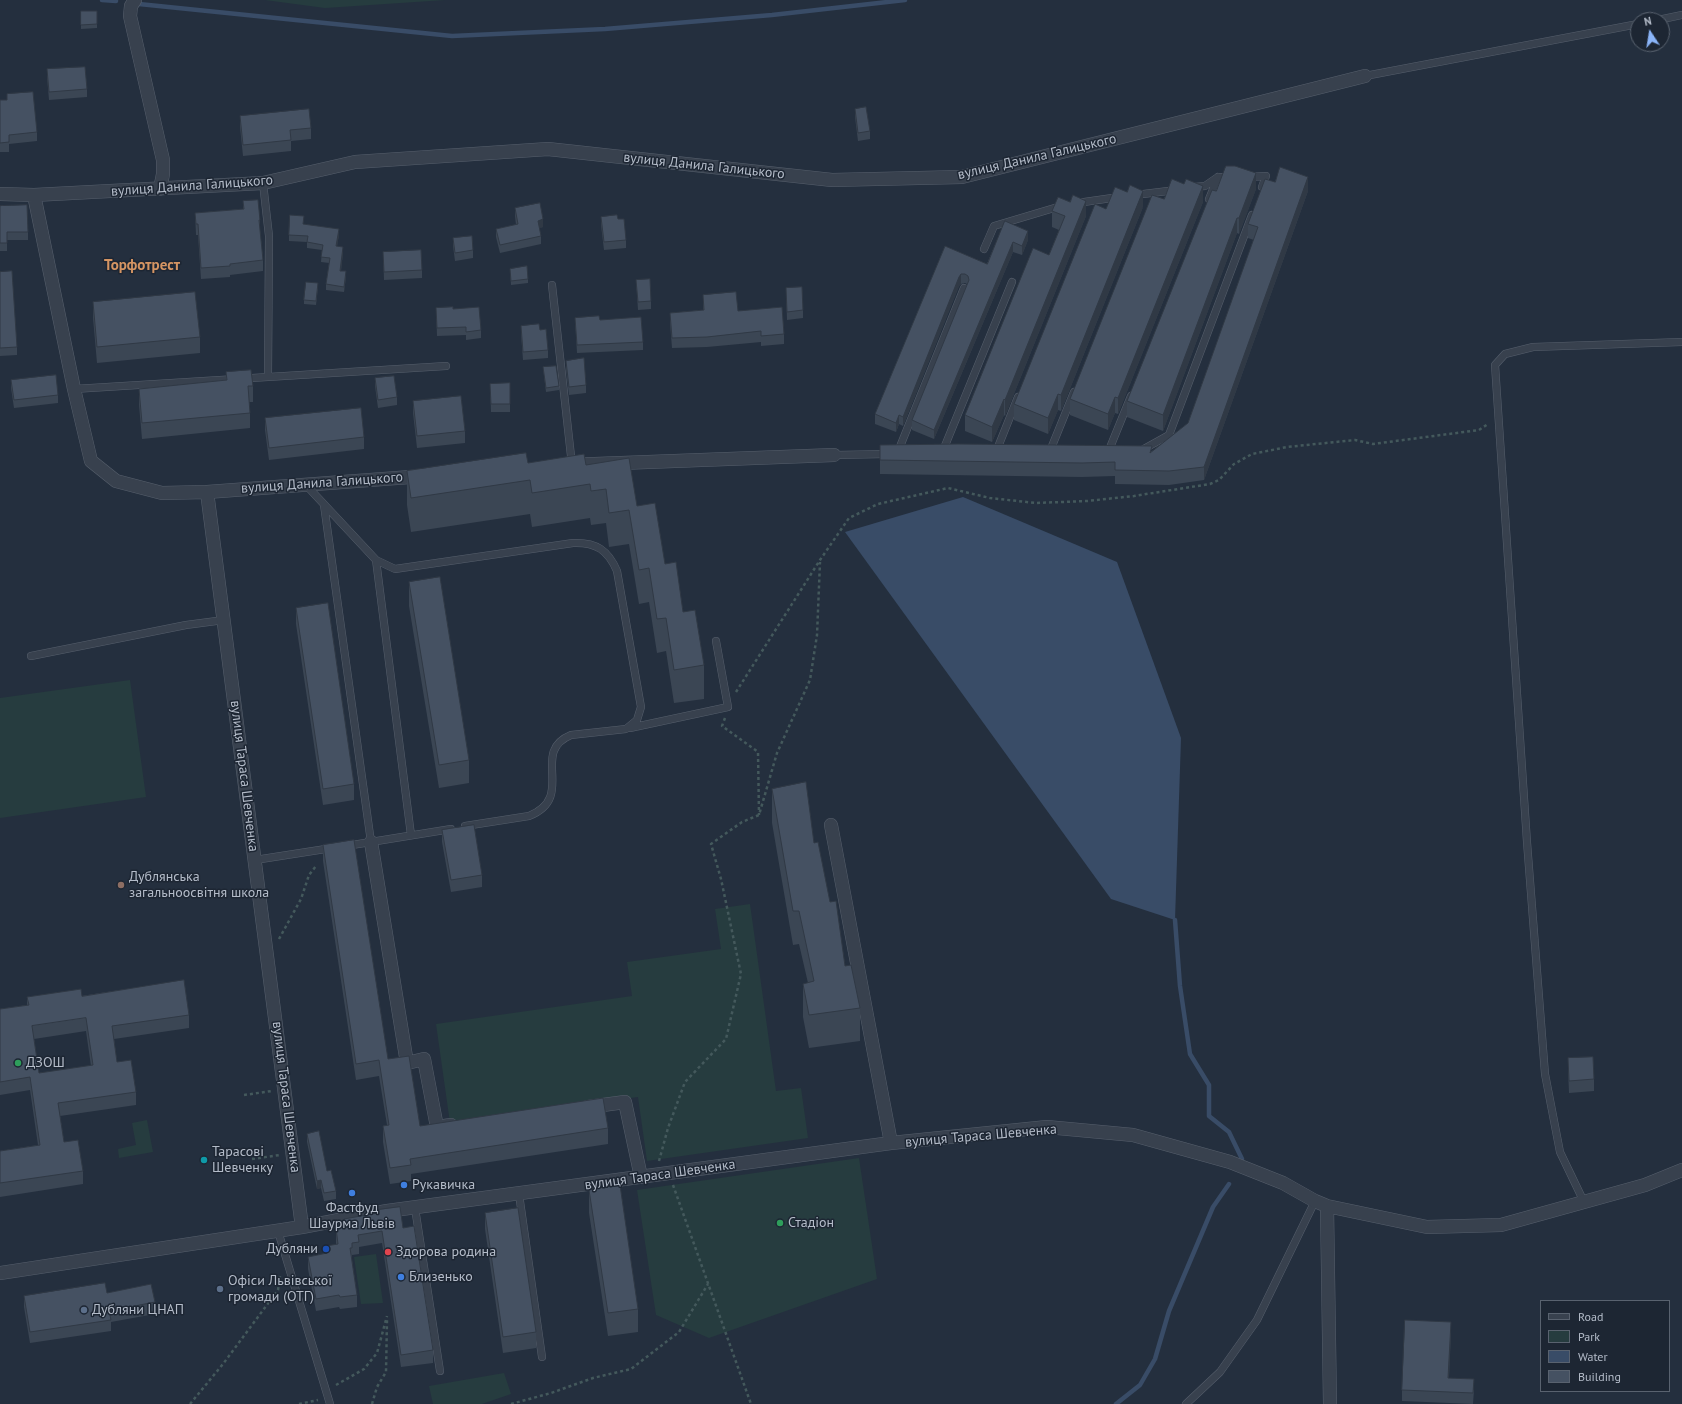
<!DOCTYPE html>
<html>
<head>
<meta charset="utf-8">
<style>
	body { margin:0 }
	#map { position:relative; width:1682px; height:1404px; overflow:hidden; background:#242f3e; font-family:"PT Sans",sans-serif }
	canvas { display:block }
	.legend { position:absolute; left:1540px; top:1300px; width:130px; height:92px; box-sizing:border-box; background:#1d2633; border:1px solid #59626f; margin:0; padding:5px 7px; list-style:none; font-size:12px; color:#b4bcc9 }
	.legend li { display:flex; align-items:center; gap:8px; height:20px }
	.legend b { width:20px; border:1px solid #59626f }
	.north { position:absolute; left:1630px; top:12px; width:40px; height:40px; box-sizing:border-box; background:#1d2633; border:1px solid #59626f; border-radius:50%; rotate:348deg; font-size:11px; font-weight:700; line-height:16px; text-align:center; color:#b4bcc9 }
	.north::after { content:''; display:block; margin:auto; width:14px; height:18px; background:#8ab4f8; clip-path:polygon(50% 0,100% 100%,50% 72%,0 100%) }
</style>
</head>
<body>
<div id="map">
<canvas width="1682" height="1404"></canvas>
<ul class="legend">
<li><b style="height:5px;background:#38414e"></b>Road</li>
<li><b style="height:11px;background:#263c3f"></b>Park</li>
<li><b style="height:11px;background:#394c67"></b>Water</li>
<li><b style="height:11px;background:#455162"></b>Building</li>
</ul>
<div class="north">N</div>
</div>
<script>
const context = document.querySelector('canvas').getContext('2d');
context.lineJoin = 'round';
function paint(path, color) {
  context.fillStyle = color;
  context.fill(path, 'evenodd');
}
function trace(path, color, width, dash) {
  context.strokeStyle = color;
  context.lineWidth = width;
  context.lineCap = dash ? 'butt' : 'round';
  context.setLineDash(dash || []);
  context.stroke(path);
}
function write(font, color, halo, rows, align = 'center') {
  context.font = font + ' "PT Sans",sans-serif';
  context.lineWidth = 3;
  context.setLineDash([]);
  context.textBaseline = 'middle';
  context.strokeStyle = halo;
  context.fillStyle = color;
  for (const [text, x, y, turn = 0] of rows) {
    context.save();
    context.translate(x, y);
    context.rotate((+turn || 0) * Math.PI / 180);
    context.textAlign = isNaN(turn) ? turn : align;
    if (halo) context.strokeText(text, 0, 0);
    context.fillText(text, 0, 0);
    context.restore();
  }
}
paint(new Path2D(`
	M265,0H445L325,8Z
	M130,680L146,797L0,818V698Z
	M750,904L776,1091L801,1088L808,1138L647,1161L638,1097L450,1123L436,1024L632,996L627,962L721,949L715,909Z
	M147,1120L153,1152L119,1158L118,1149L136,1145L132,1123Z
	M859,1158L877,1279L709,1338L656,1315L637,1190Z
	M376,1254L383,1303L361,1304L354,1257Z
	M504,1373L511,1394L482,1404H433L429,1386Z`), '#263c3f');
paint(new Path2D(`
	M963,497L1117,562L1181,738L1175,920L1111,899L845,532Z`), '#394c67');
trace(new Path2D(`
	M102,0L116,1
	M139,4L452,36L605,29L772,15L905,0
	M1175,920L1180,986L1190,1054L1209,1085V1116L1229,1132L1242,1159L1241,1161
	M1116,1404L1140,1385L1155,1359L1169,1311L1213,1207L1229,1184`), '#394c67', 4.5);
const lane = new Path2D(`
	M1658,20L1682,15
	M1365,76L1638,24
	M1248,177L1266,176L1262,187
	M263,183L269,236L268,377
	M1194,187L1205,186L1218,177H1229
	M1135,195L1176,190
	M1209,199L1218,177
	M1077,203L1119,197
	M984,249L994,226L1061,206
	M552,285L572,465
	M74,389L446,366
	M1109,450L1131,396
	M1142,450L1169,435L1252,215
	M1050,451L1074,392
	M996,452L1018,397
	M942,453L1012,282
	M897,454L964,288
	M834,455L888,454
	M306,485L376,560L395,569L573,543C596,542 608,550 617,571L641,707L637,720L626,729L571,735C529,752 577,797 529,816L465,826
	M324,505L371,842
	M376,560L411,835
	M31,656L186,625L224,620
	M630,728L728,707L716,641
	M346,846L451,829
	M255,860L332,848
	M519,1194L542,1357
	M1584,1202L1560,1152L1545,1074L1527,842L1495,365L1505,354L1533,347L1682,342
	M415,1208L440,1371
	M278,1231L330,1404
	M1186,1404L1220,1372L1257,1320L1315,1201`);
const street = new Path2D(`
	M135,0L131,6L130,16L163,160V174L160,189
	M0,194L34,195L263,183L355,162L548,149L832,180L962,177L1365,76
	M34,195L74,389L91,461L116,481L162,493L207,492L424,476
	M568,465L834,455
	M207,492L302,1227
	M831,825L891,1143
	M371,842L407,1063L424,1059L437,1127L451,1125
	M588,1107L625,1102L641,1177
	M1327,1206L1330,1404
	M0,1273L302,1227L387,1211L891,1143L1047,1127L1133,1135L1230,1162L1283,1183L1315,1201L1327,1206L1427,1227L1501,1225L1645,1185L1682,1170`);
trace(lane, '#565f6c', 8);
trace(street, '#565f6c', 14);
trace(new Path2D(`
	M736,692L820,560L849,518L878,504L948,488L990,498L1036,503L1087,501L1134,496L1210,484L1219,480L1234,464L1252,454L1287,447L1355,440L1373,444L1479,430L1488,424
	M725,718L722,726L758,752L759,815
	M279,939L301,899L309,875L316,866
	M244,1095L272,1091
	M252,1159L280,1155
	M659,1161L668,1128L685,1082L726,1039L741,974L721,879L711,844L742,822L759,815L777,753L810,680L817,635L820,562
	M673,1185L751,1404
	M336,1385L364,1369L377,1353L387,1316
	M190,1404L223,1364L278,1290L280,1276
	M299,1404L318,1400
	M372,1404L377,1387L386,1372L387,1320
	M511,1404L551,1393L593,1378L631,1369L679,1332L708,1284`), '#44595c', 2.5, [3, 3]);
trace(lane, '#38414e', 7);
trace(street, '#38414e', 13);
paint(new Path2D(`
	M81,11H97V28L81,29Z
	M47,69L87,89V97L49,100L47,77Z
	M7,94L37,132V141L9,144V152H0V100H7Z
	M855,109L870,131V139L858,141L855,117Z
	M240,116L311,128V139L291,141V151L243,156L240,127Z
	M1275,182L1308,191L1204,480L1169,485L1115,484V476L1082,477L880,474V445L1152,451L1188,423L1254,240L1248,238V224Z
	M1256,189L1239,234L1237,233L1163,431L1127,417V401L1216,191Z
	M1164,199L1203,202L1118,414L1115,413L1108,430L1070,415V399Z
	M243,201L260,220V231L263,260V271L230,275V277L201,279L198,235H196L195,213L243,209Z
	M0,206L28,232V240H7V251H0Z
	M1143,207L1061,411L1058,410L1048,434L1014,420V404Z
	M515,208L543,227L539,228L541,236V244L500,253L496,237V229L516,225L515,216Z
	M1052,211L1086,216L1005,416L1004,415L992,442L965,431V415L1049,255L1059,230L1052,227Z
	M601,217L618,219L626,240V248L604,250L601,225Z
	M1005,221L1028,240L1022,255L1013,252L934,439L912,430V420L967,284L965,283L961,284L959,286L903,426L899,424L896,432L875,424V414L945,246L987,264Z
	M303,224L339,235L337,246L343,253L341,271L346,277L344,292L326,290V284L329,263L321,262L322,250L307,248V242L289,241V235Z
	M453,238L473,250V258L455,261L453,246Z
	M383,252L422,270V278L384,280Z
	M510,269L528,279V283L511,285Z
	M0,272L17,347V355L0,356Z
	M636,280L651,301V309L638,310Z
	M318,287L316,305L304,304V300Z
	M786,288L803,310V318L787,320Z
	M703,295L738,311L784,334V344L761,346V342L707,347L672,348L670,323V313L703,310Z
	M93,302L200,337V353L97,363L93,318Z
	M436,308L453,309L481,330V338L466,340V335L437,336Z
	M575,318L600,320L643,342V350L577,353Z
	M521,326L540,330L548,350V358L523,360L521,334Z
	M566,361L586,385V393L569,395L566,369Z
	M543,367L559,386V390L546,392Z
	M226,372L253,386V402H249L250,413V428L142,439L139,405V389L226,380Z
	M375,378L397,397V405L378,408L375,386Z
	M11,380L58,395V403L14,408L11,388Z
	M510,383V412H491L490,384Z
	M413,401L465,431V443L417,448L413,413Z
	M265,418L364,437V449L269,460L265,430Z
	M528,463L586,465L637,506L665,564L704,665V699L674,703L666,651L657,653L649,602L639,604L629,544L609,547L606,523L591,525L590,518L532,527L530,514L411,532L407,505V471Z
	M409,582L469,760V783L439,788L409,606Z
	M296,608L354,784V800L323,805L296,624Z
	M772,789L814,843L830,902L845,966L860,1008V1041L809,1048L803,1017V984L808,983L799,944L793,945L772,823Z
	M442,830L482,875V887L451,892L442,842Z
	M323,845L388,1059L420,1126L608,1128V1144L411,1174V1181L390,1184L383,1142V1126L387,1125L379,1076L356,1080L323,861Z
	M82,996L189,1015V1028L114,1039L117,1062L136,1092V1105L60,1116L64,1142L83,1171V1184L0,1197V1151L38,1145L30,1090L0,1095V1009L27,1005V997ZM86,1031L91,1066L39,1073L34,1039Z
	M1568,1058L1594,1079V1091L1569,1093L1568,1070Z
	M307,1134L327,1171L336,1191V1199L324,1201L321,1188L317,1189L307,1142Z
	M589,1190L638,1309V1332L608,1336L589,1213Z
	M377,1210L403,1228L433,1350V1363L401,1367L382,1243L359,1247V1254L352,1255V1260L357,1295V1307L340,1309L339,1307L316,1311L308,1269V1257L326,1254V1246L336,1245V1228L344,1227V1219L377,1213Z
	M485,1213L536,1332V1348L503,1353L485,1229Z
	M107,1293L155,1302V1314L111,1322V1331L30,1343L24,1307V1296Z
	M1451,1333L1449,1378L1474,1390L1473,1404L1402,1401V1390Z`), '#3b4654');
paint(new Path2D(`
	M1256,173V189L1239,234V218Z
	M1308,177V191L1204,480V467Z
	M1203,186V202L1118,414V398Z
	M1143,191V207L1061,411V395Z
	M1086,201V216L1005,416V400Z
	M1237,218V233L1163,431V415Z
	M543,219V227L538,229V221Z
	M339,229V235L336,252V246Z
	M1028,231V240L1022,255V246Z
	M1013,242V252L934,439V430Z
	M343,247V253L340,276V271Z
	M346,271V277L344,292V287Z
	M961,274V284L959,286L903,426V417L959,277Z
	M1058,394V410L1048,434V418Z
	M1115,397V413L1108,430V414Z
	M1004,399V415L992,442V427Z
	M899,415V424L896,432V423Z
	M321,1180V1188L317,1189V1181Z
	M1451,1322V1333L1448,1389V1378Z`), '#303945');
const building = new Path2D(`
	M81,11H97V24L81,25Z
	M85,67L87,89L49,92L47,69Z
	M33,92L37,132L9,135V142L0,143V100H7V94Z
	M866,107L870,131L858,133L855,109Z
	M309,109L311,128L290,130L291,140L243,145L240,116Z
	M1226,166H1235L1256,173L1239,218H1237L1163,415L1127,401L1212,190L1216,191Z
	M1280,167L1308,177L1204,467L1169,471L1115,470V462L1082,463L880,460V445L958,444L1152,446L1150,453L1188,423L1258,227L1248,224L1265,179L1275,182Z
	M1172,179L1184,184L1186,179L1203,186L1118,398L1115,397L1108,414L1070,399L1152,195L1164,199Z
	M1130,185L1143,191L1061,395L1058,394L1048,418L1014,404L1095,204L1106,209L1115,187L1127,192Z
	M1073,195L1086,201L1005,400L1004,399L992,427L965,415L1033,248L1049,255L1065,216L1052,211L1058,197L1070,202Z
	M258,200L260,220H259L263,260L230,264V266L201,268L198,224H196L195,213L244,209L243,201Z
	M540,203L543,219L538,221L541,236L500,245L496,229L518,224L515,208Z
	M27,205L28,232H7V243H0V206Z
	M290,215L304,216L303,224L339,229L336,246L343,247L340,271H346L344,287L326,284L330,258L321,257L323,245L307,242L308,236L289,235Z
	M617,215L618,219H624L626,240L604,242L601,217Z
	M1005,221L1028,231L1022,246L1013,242L934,430L912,420L969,280L968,276L965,274H961L959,277L903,417L899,415L896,423L875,414L945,246L987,264Z
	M472,236L473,250L455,253L453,238Z
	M421,250L422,270L384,272L383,252Z
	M527,266L528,279L511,281L510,269Z
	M12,271L17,347L0,348V272Z
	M650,279L651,301L638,302L636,280Z
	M306,282L318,283L316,301L304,300Z
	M802,287L803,310L787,312L786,288Z
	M195,292L200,337L97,347L93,302Z
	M736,292L738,311L782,307L784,334L761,336V331L707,337L672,338L670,313L704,310L703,295Z
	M453,307V309L479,307L481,330L466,332V327L437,328L436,308Z
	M599,316L600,320L641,317L643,342L577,345L575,318Z
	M539,324L540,330L546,329L548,350L523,352L521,326Z
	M584,358L586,385L569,387L566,361Z
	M556,366L559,386L546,388L543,367Z
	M251,370L253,386H248L250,413L142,423L139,389L227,380L226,372Z
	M56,375L58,395L14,400L11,380Z
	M394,376L397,397L378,400L375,378Z
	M510,383V404H491L490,384Z
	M461,396L465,431L417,436L413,401Z
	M361,408L364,437L269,448L265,418Z
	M526,453L528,463L584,454L586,465L629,458L637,506L655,503L665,564L676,562L683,612L695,610L704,665L674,670L666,618L657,619L649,568L639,570L629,510L609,513L606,489L591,491L590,484L532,493L530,480L411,498L407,471Z
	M440,577L469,760L439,765L409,582Z
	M328,603L354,784L323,789L296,608Z
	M806,782L814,843L818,842L830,902L836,901L845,966L851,965L860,1008L809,1015L803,984L814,981L799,911H793L772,789Z
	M474,825L482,875L451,880L442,830Z
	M354,840L388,1059L409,1056L420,1126L603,1098L608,1128L410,1159L411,1165L390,1168L383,1126L389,1125L379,1060L356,1064L323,845Z
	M184,980L189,1015L112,1026L117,1062L131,1060L136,1092L58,1103L64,1142L78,1140L83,1171L0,1183V1151L40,1145L30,1077L0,1082V1009L29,1005L27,997L81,989L82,996ZM86,1018L93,1065L39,1073L32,1026Z
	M1593,1057L1594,1079L1569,1081L1568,1058Z
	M319,1131L327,1171L331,1170L336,1191L324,1193L321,1180L317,1181L307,1134Z
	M620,1185L638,1309L608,1313L589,1190Z
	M400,1207L403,1228L414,1226L433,1350L401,1355L382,1231L358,1235L359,1242L352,1243V1248H350L357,1295L340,1297L339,1295L316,1299L308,1257L327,1253L326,1246L338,1244L336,1228L345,1226L344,1219L378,1213L377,1210Z
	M518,1208L536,1332L503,1337L485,1213Z
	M105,1283L107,1293L151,1284L155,1302L109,1311L111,1320L30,1332L24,1296Z
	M1405,1320L1451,1322L1448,1378L1474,1379L1473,1393L1402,1390Z`);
paint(building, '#455162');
trace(building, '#303945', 1);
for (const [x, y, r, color] of [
	[121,885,4,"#8d6e63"],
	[18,1063,4,"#2e9e5b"],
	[204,1160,4,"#0f9aa8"],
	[404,1185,4,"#3f7fe0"],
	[352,1193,4,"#3f7fe0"],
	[780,1223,4,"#2e9e5b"],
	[326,1249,4,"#1a4fb4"],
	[388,1252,4,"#e0444e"],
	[401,1277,4,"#3f7fe0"],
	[220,1289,4,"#5c6f8a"],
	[84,1310,4,"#5c6f8a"]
]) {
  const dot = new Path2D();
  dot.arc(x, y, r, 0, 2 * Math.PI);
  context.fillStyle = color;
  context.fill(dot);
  trace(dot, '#1d2633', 1.5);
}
write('14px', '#b4bcc9', '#1d2633', [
	["вулиця Данила Галицького",1037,157,-13],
	["вулиця Данила Галицького",704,166,6],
	["вулиця Данила Галицького",192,186,-4],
	["вулиця Данила Галицького",322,483,-4],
	["вулиця Тараса Шевченка",244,776,83],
	["вулиця Тараса Шевченка",286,1097,83],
	["вулиця Тараса Шевченка",981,1136,-5],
	["вулиця Тараса Шевченка",660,1175,-8]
]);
write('14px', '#b4bcc9', '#1d2633', [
	["Дублянська",129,877],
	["загальноосвітня школа",129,893],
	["ДЗОШ",26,1063],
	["Тарасові",212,1152],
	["Шевченку",212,1168],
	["Рукавичка",412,1185],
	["Фастфуд",352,1208,"center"],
	["Шаурма Львів",352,1224,"center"],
	["Стадіон",788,1223],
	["Дубляни",318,1249,"right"],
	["Здорова родина",396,1252],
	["Близенько",409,1277],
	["Офіси Львівської",228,1281],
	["громади (ОТГ)",228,1297],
	["Дубляни ЦНАП",92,1310]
], 'left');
write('bold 15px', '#d59563', '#1d2633', [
	["Торфотрест",142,266]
]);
</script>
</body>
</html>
